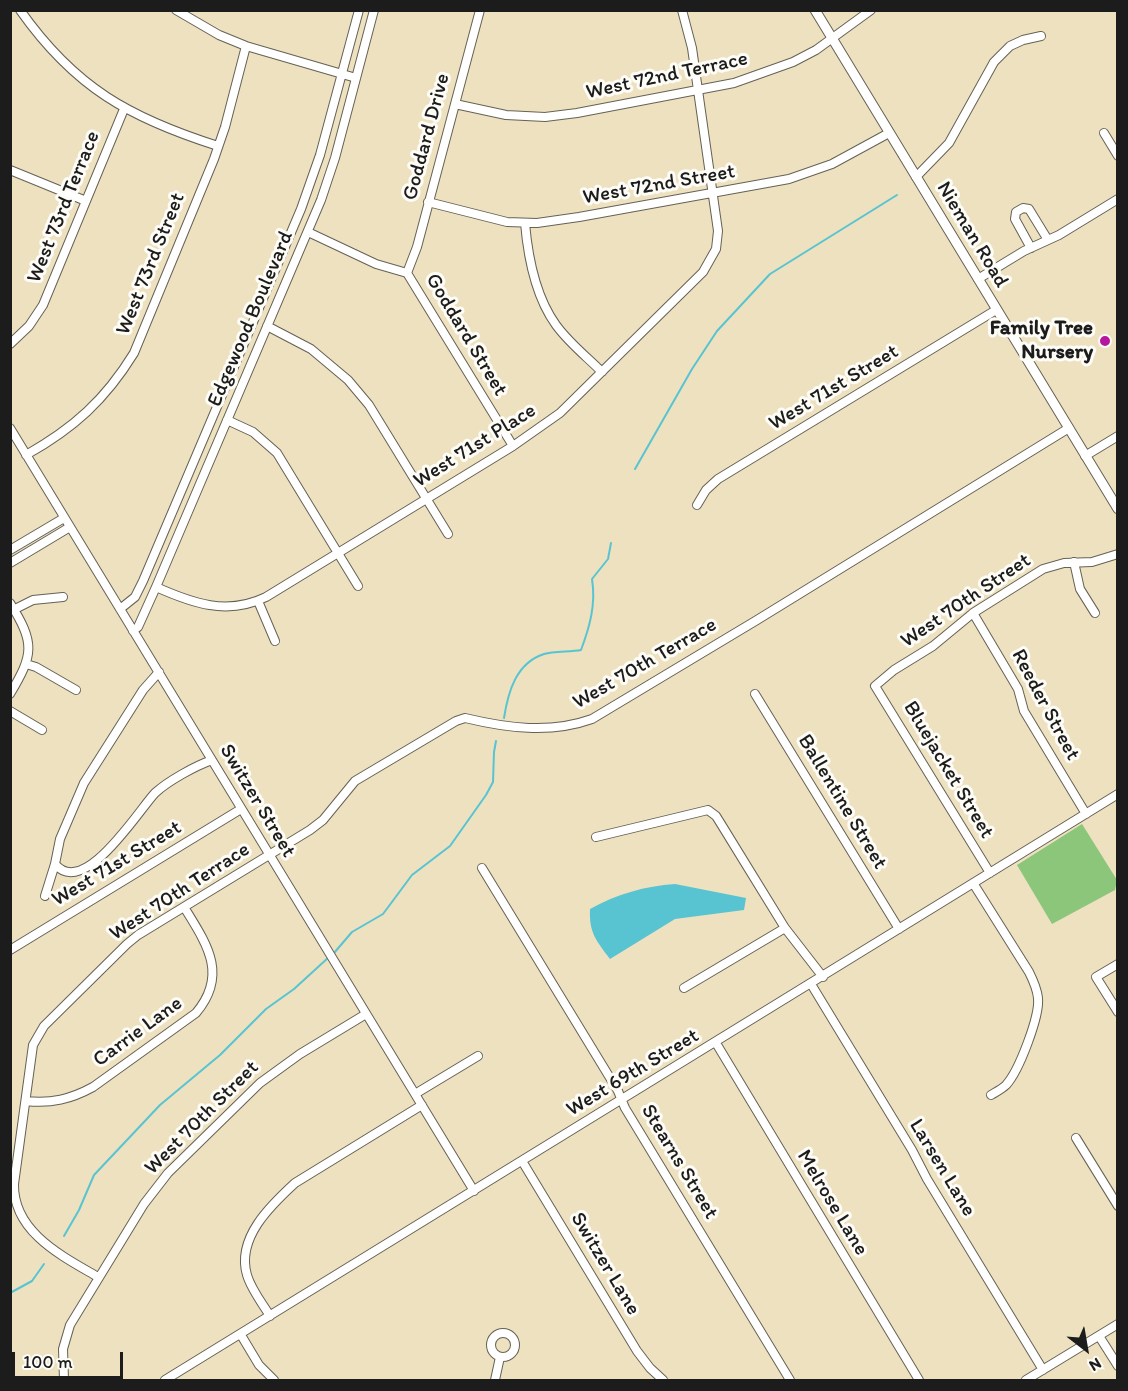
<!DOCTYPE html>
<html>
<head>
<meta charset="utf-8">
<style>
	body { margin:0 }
	#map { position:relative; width:1128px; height:1391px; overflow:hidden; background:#ede1c0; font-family:Itim,sans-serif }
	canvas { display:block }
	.frame { position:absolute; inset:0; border:12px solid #1c1c1c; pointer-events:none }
	.north { position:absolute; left:1056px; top:1319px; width:60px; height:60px; -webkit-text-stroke:4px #fdfcf7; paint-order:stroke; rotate:149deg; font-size:16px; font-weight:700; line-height:24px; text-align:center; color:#1c1c1c }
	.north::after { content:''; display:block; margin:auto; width:21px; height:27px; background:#1c1c1c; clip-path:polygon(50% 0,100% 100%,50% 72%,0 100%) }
	.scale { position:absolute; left:12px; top:1352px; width:111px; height:27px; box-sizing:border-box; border:3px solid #1c1c1c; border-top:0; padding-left:8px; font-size:18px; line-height:21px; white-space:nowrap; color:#1c1c1c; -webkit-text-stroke:4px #fdfcf7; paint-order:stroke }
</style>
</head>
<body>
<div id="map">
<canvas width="1128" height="1391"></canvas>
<div class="frame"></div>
<div class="north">N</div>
<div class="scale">100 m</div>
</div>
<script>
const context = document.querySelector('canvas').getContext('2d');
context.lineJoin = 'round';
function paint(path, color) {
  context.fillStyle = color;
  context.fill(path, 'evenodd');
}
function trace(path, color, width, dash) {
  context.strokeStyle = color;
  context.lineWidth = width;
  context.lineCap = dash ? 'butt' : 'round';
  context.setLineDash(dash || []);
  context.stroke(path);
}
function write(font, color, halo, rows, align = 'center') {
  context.font = font + ' Itim,sans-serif';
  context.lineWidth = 6;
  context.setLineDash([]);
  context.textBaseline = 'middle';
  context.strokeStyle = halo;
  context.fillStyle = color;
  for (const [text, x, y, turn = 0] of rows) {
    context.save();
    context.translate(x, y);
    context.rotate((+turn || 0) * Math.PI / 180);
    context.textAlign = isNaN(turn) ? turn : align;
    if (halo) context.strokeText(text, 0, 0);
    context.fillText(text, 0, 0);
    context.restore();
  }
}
paint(new Path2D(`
	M1082,824L1117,880L1115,890L1052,924L1017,865Z`), '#8bc67b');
paint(new Path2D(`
	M675,884L746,898L744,910L675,919L610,959C596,940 589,933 590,909C617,894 645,886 675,884Z`), '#58c4d1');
trace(new Path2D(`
	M635,469L692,369L717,331L770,274L897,195
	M504,718C508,692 516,663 544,654C554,651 570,652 581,650C590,626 596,604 592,579L608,559L611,543
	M334,953L352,932L383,914L412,875L450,846L486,795L493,782L494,752L496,741
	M64,1236L79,1210L94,1175L160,1105L220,1055L266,1009L294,989L329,957
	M10,1293L32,1281L44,1264`), '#58c4d1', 2);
const minor = new Path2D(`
	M20,10C75,88 130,118 218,146
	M176,10L219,35L246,46L356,78
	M455,104L506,115L545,117L577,113L734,83L793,62L816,50L871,10
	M1104,133L1118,156
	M10,170L86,201
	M916,177L949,143L994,62L1010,46L1023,40L1041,36
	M428,202L507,222L537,223L579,217L789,179L832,164L889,133
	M525,223C528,258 535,296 556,325C569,343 587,357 602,372
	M308,232L376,264L407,273L513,446
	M1031,248L1015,219L1016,212L1023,208L1029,209L1048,240
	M407,273L417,247L480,10
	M978,279L1024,251L1059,235L1118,199
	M267,326L311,349L348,380L369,405L448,534
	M10,344L29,326L43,305L124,109
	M227,420L253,432L277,453L358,586
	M10,428L474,1191
	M26,455C74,428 105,400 134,353L214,159L225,127L246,46
	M1085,456L1118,436
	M697,505L706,490L718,479L996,310
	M10,550L64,518
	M1074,562L1080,589L1095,613
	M10,563L70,527
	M156,587C192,603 227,616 266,597L513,446L560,413L703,272L716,249L718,231L692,48L682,10
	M258,601L275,641
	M10,603C35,643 34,654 10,694
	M15,609L33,600L63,597
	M120,609L135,597L143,581L301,209L320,155L359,10
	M973,613L1018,689L1024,711L1086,814
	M133,631L138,627L156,587L321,200L335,158L374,10
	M26,664L36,667L76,690
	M159,672L143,690L84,783L60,839L55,864C84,899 138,811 155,793C168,781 195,766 212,760
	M755,694L899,929
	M10,711L42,730
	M596,837L708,810L716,816L721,824L785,928L823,977
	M482,868L618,1091L625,1108L790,1380
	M990,873L875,686L894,670L933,646L973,613L1043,569L1064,563L1092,562L1118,554
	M973,883L1029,972C1033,980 1037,988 1038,998C1040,1016 1019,1071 1006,1085C1002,1089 996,1092 991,1095
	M45,896L55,864
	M10,950L241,809
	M1118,964L1096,977L1118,1012
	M811,984L912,1150L927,1179L1043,1370
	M684,988L785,928
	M716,1043L919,1380
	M415,1094L478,1056
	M26,1101C51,1104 71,1099 93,1087L196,1013C229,974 206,943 184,907
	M1076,1138L1118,1206
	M522,1161L637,1351L650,1368L663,1380
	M98,1277C62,1256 13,1232 14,1184L33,1045L44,1026L127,944L138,935L310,830L323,820L355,781L456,721L465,718C507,728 550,734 592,719L757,620L1069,428
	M270,1316C262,1303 251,1289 247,1275C236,1238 271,1205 295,1183L422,1105
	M491 1345a12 12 0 1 1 24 0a12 12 0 1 1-24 0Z
	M241,1335L259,1365L274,1380
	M1099,1336L1118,1366
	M64,1380L63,1349L70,1325L144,1204L168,1173L260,1083L300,1054L366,1014
	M165,1380L1118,794
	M495,1380L500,1357
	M1026,1380L1118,1324`);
const major = new Path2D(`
	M815,10L1118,509`);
trace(minor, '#656155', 10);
trace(major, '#656155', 11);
trace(minor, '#fff', 8);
trace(major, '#fff', 9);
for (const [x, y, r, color] of [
	[1105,341,6,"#b5179e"]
]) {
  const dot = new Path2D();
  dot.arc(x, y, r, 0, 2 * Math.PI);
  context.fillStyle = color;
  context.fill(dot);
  trace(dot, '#fdfcf7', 2);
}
write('21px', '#1c1c1c', '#fdfcf7', [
	["West 72nd Terrace",667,76,-12],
	["Goddard Drive",427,137,-75],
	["West 72nd Street",659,185,-10],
	["West 73rd Terrace",64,207,-68],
	["Nieman Road",972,235,59],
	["West 73rd Street",151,264,-68],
	["Edgewood Boulevard",251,319,-67],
	["Goddard Street",466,335,59],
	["West 71st Street",834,388,-31],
	["West 71st Place",475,446,-32],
	["West 70th Street",966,601,-34],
	["West 70th Terrace",645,664,-30],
	["Reeder Street",1045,705,62],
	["Bluejacket Street",948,770,59],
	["Switzer Street",257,801,59],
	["Ballentine Street",842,802,59],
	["West 71st Street",117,864,-31],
	["West 70th Terrace",180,892,-33],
	["Carrie Lane",138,1032,-36],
	["West 69th Street",633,1073,-31],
	["West 70th Street",202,1118,-45],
	["Stearns Street",679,1162,59],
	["Larsen Lane",942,1168,59],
	["Melrose Lane",832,1203,59],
	["Switzer Lane",605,1264,59]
]);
write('bold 21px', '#1c1c1c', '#fdfcf7', [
	["Family Tree",1093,329],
	["Nursery",1093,353]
], 'right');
</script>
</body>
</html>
